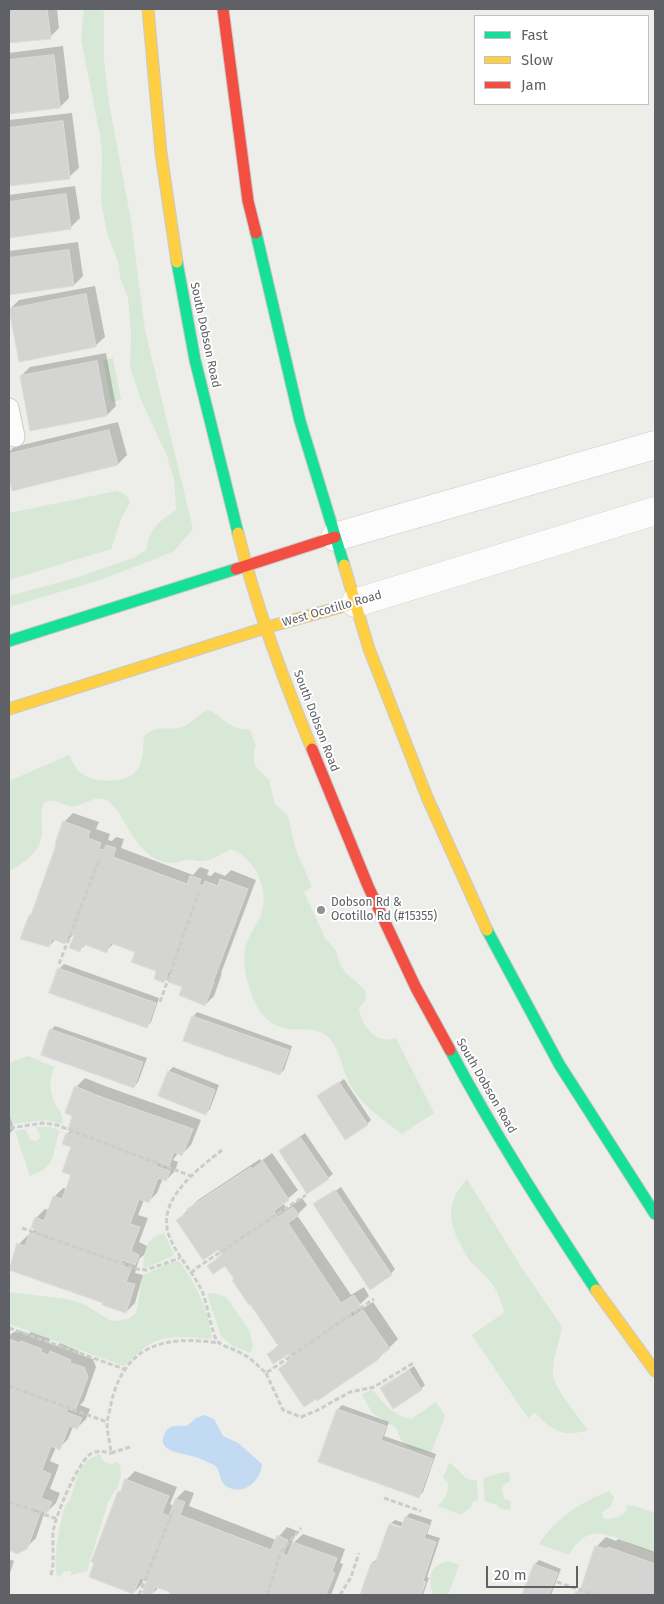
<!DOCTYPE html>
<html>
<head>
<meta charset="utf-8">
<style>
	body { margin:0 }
	#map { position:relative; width:664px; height:1604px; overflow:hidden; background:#edede9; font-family:"Fira Sans",sans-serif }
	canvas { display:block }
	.frame { position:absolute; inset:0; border:10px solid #5f6166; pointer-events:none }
	.legend { position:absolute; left:474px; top:15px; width:175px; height:90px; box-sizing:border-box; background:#fff; border:1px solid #bfc0c2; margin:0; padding:6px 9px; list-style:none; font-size:15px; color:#5f6166 }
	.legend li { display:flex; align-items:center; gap:10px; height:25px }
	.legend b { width:25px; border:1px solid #bfc0c2 }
	.scale { position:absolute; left:486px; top:1566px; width:92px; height:22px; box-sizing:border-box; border:2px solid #5f6166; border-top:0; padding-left:6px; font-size:15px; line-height:18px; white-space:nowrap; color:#5f6166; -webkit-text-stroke:4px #fff; paint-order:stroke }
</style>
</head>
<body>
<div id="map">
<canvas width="664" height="1604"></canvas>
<div class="frame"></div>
<ul class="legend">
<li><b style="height:6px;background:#16e098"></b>Fast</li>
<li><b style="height:6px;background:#ffcf43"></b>Slow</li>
<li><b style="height:6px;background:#f24e42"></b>Jam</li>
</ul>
<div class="scale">20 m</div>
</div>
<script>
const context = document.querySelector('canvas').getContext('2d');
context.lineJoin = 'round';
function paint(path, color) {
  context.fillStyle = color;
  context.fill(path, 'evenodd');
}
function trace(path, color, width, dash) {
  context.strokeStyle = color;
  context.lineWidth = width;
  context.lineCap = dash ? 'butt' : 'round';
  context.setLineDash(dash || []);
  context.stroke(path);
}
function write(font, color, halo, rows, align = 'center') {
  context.font = font + ' "Fira Sans",sans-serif';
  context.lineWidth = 4;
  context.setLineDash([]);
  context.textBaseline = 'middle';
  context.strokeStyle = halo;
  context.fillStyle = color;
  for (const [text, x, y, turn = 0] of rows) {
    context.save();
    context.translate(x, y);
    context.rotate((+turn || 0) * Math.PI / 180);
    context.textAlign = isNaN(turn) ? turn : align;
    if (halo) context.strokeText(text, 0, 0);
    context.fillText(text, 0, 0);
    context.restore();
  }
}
paint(new Path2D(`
	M84,9H101L104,12V60L109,103L131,221L145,330L193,529L174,551L150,561L97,581L9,607V596L78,577L133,558L146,550C150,528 158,522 176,510L174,480L167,456L141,400L130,368L131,333L128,298L120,277L118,262L107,233L101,201L102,152L100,135L81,39Z
	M113,358L121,400L111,402L103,360Z
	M117,491L126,495L130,502L121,519L111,549L9,580V513Z
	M208,710C225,717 229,731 250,729L256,746L254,749V762L257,768L269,780L275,804L288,816L295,848L312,887L304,892L325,938L336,951L340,964L345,972L364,989L366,996L365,1001L359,1008C361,1026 376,1045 396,1038L434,1113L402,1134C381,1118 358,1103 347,1078C341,1064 339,1047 328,1037C321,1030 312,1030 303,1029C297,1029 290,1030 284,1028C263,1023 253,1003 248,983C245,974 243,959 245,949C247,937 256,927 261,915C270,890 255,858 231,849C222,854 212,860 203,861C198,862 192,859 188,860C181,860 175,864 169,863C130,857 124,803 103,799C91,796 82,808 70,806C59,804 57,798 45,802C38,812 43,822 42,834C40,852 26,861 12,870L9,869V781L69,755C73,762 76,770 82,774C96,783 127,784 137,770C144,760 143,747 144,736C156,725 164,730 178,728C189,727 198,714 208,710Z
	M28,1056L54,1067C50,1077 49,1088 53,1099C56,1108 65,1113 62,1124L45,1120L12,1124L9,1112V1063Z
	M36,1127H51L60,1131C50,1155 59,1166 30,1176L15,1131L26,1129L30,1140L37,1141L39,1139L40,1135Z
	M467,1179L520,1265L562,1327C560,1342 552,1358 553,1373C553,1388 579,1417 588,1430C562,1438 553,1431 535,1413L528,1418L472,1335L505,1312C501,1303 498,1292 492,1284C487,1276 478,1269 471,1262C467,1257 464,1251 461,1245C447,1220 447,1201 467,1179Z
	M164,1233L174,1254L173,1256L143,1269C145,1250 144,1239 164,1233Z
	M179,1261C197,1286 208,1308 212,1339C190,1337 164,1333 145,1347C138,1353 131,1360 124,1366L9,1324V1292L67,1299L86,1305L101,1315L113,1321L128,1319L136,1313L143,1275L170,1263Z
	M213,1293L226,1297L230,1302L250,1332L253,1347L250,1353L233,1346L221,1336L207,1294Z
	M372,1390C383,1401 394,1417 411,1419L436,1402L445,1416L431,1453L415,1450L407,1446L401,1440L396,1428L372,1413L362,1394Z
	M100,1454C103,1463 108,1466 117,1462L120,1466L121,1474L118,1486L108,1502L87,1571L71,1575V1571L63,1572L60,1577L57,1576C53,1560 59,1523 65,1507C67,1503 70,1501 71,1497C78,1477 77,1463 100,1454Z
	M449,1463C461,1468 462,1482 477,1480L478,1500L473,1502L471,1507L461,1515L438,1506C445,1499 449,1492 448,1482L443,1478Z
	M509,1472L510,1482L505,1484L502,1488L504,1499L511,1501L510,1510L500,1509L497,1505L485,1501L483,1479L496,1474Z
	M609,1491L614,1497L611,1506L602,1513L604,1519C612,1520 624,1516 627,1509L626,1505L635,1506L655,1513V1553C622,1546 593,1512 569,1555L539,1544C555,1519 581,1502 609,1491Z
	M448,1561L459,1565L448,1595H433C428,1578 428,1566 448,1561Z`), '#d8e8d7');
paint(new Path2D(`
	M204,1415L214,1419L223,1436L238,1443L262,1464C261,1481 243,1497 226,1486C218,1481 222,1468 212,1464C207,1462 203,1460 198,1458C188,1453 156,1454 164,1435C168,1424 177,1426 187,1426L196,1418Z`), '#c2dbf3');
paint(new Path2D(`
	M9,9H57L59,28L50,37L9,42Z
	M63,46L69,98L60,107L9,113V53Z
	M72,113L79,168L69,177L9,184V120Z
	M75,186L80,218L71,227L9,236V195Z
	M78,242L83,276L74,285L9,293V251Z
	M95,286L105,337L95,346L10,309L19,300Z
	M106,353L116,406L107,415L21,376L30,367Z
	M118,422L127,455L118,464L13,489L9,472V452L14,447Z
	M73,813L99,822L96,829L110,834L108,840L112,841L116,837L124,839L121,848L193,875L200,867L209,870L207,875L211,876L215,872L225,876L231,870L256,880L221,973H222L214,996L205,1005L183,986L174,971L163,982L158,971L136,951L114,943L106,951L86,944L79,951L77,931L65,943L56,939L49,946L30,916L33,913L64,822Z
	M64,964L159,998L151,1022L147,1027L59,969Z
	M197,1012L292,1046L284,1070L280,1074L193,1017Z
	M55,1026L147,1058L138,1082L134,1087L51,1030Z
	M173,1067L219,1085L210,1109L206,1113L169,1071Z
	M85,1078L105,1086L201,1120L191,1145L182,1154L178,1153L173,1160L178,1162L175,1171L166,1180L163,1178L157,1193L148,1202L144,1200L138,1215L148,1218L139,1242L147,1246L144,1255L139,1259L135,1273L143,1275L135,1303L126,1312L105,1302L19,1244L28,1235L30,1236L36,1228V1218L45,1209L49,1210L54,1197L63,1188L67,1189L72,1174V1146L67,1134L72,1130L76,1087Z
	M344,1079L371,1120L367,1124L318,1097Z
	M9,1114L14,1129L9,1134Z
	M305,1133L333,1174L328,1178L280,1151Z
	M272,1153L298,1190L283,1203L287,1209L302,1198L307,1205L297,1215L351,1295L364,1287L369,1296L358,1306L360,1310L373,1302L398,1339L379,1358L280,1369L292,1357L289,1353L268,1354L279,1345L225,1264L208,1266L222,1254L218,1248L178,1220L198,1200L260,1159L261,1161Z
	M341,1187L395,1269L391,1274L318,1203Z
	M18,1330L29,1334L31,1332L50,1339L49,1343L57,1346L60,1343L79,1351L78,1354L93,1359L96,1367L84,1401L80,1405L90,1409L86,1419L77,1428L73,1427L68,1439L59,1448L56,1447L50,1461L59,1465L50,1489L60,1493L56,1503L47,1512L45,1511L36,1538L26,1548L17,1552L9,1549V1335Z
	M414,1366L425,1385L421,1389H382Z
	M342,1405L389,1422L384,1436L436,1454L423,1492L418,1497L338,1409Z
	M135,1471L177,1487L170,1504L174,1506L176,1499L185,1490L194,1493L189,1506L276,1540L287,1527L297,1531L291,1545L303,1534L345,1549L340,1563L343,1564L331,1595H175L170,1593L171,1592L159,1587L151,1595L149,1580L144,1578L142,1584L133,1593L93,1561L119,1492L123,1488L126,1480Z
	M410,1513L432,1520L427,1534L440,1538L427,1577L429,1578L423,1595H362L372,1563L377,1559L390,1524L407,1531V1529L391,1523L395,1520L404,1523L406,1517Z
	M606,1537L616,1541L618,1539L655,1552V1595H576L582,1586L597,1546Z
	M9,1559L14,1561L9,1576Z
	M539,1560L561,1569L551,1595H524L535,1564Z`), '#0003');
const building = new Path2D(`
	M9,9H47L51,39L9,43Z
	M54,55L60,108L9,114V60Z
	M63,121L70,179L9,186V128Z
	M66,194L71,229L9,238V202Z
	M69,250L74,286L9,295V258Z
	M86,294L96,347L19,362L9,309Z
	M97,361L107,416L30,431L20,376Z
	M109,430L118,465L12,491L9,478V454Z
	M63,821L90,831L88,838L101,843L99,849L104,850L106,845L116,848L113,857L187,884L190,876L201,879L199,884L203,886L205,881L218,886L220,879L248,889L213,982H214L205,1006L179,995L182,987L168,982L172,971L169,970L164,983L154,979L156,971L131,962L135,952L110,943L107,953L83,944L80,952L69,948L74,935L69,933L65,944L52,939L49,947L20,939L29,915H31L56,845H55Z
	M58,968L156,1003L147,1028L49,993Z
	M192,1016L289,1050L280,1075L183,1041Z
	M50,1029L143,1062L134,1088L41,1055Z
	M168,1071L215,1090L206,1115L158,1096Z
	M339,1082L368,1125L345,1140L317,1096Z
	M75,1086L96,1095L193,1129L182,1156L174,1152L169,1166L158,1162L156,1166L170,1171L166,1181L158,1178L149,1203L139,1199L130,1224L140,1227L131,1251L139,1255L135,1265L122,1260L120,1265L131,1269L126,1282L135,1284L126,1313L102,1305L103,1303L9,1270L17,1243L25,1246L30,1232L35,1234L37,1230L31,1228L35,1217L44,1221L53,1196L62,1199L71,1175L62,1172L71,1147L62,1144L66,1133L71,1135L72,1131L68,1129L72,1116L65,1113Z
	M300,1137L329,1179L307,1194L279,1151Z
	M263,1161L289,1200L274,1211L278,1217L293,1207L299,1215L288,1223L341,1303L354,1295L361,1306L348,1314L351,1318L363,1310L390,1349L378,1357L379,1359L317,1401L316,1399L304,1407L278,1369L292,1359L289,1354L273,1364L267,1354L279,1347L250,1304L249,1305L232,1280L234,1279L225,1266L213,1274L207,1266L222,1255L218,1250L203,1260L176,1220L189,1212L187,1209L251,1167L252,1169Z
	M335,1190L392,1275L370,1290L313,1204Z
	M9,1339L20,1343L21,1341L42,1349L41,1352L48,1355L50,1351L71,1360L70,1363L84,1367L88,1377L75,1411L68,1409L66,1412L82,1418L77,1429L69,1426L60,1450L51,1446L42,1470L51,1474L41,1498L52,1502L47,1513L31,1507L29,1510L40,1514L27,1549L17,1554L9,1550Z
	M409,1370L422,1390L393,1409L380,1388Z
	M337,1409L386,1426L381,1440L433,1459L419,1498L318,1462Z
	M125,1479L169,1496L162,1513L169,1516L175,1499L185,1502L180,1515L271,1550L277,1535L288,1540L283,1554L287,1556L293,1542L337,1558L332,1572L335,1573L326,1595H171L169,1594L170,1592L155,1587L152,1595H148L142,1593L147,1580L140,1578L133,1594L89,1577L94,1563L91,1562L118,1491L120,1492Z
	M405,1517L429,1525L424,1538L436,1542L423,1581L426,1582L421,1595H360L371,1563L375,1564L389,1524L401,1528Z
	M595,1546L607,1549L608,1547L655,1564V1595H574L576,1591L579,1593Z
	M534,1564L558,1573L549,1595H522Z`);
paint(building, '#d4d4d2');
trace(building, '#dcdcd8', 1);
const lane = new Path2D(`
	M9,408L15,437`);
const street = new Path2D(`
	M335,537L655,445
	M355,603L655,511`);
const fast = new Path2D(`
	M256,233L300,421L344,565
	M177,262L195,360L238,533
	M9,641L236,569
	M487,930L559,1064L655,1214
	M450,1050C494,1133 544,1211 596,1290`);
const slow = new Path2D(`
	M148,9L161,153L177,262
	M238,533C256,607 283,678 312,749
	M344,565L369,649L427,797L487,930
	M9,709L268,627L355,603
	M596,1290L655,1371`);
const jam = new Path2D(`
	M223,9L248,201L256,233
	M236,569L335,537
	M312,749L368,886L416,988L450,1050`);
trace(lane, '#cbcbca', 21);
trace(street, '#cbcbca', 29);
trace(fast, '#c9c9ca', 13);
trace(slow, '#c9c9ca', 13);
trace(jam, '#c9c9ca', 13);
trace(new Path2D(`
	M59,964L100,858
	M160,1002L198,894
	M10,1128L43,1123L57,1125L191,1176
	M222,1150C197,1170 154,1201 170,1238C178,1257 193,1272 202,1291C207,1302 212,1336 218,1342C224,1347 232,1348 239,1352C250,1357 257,1365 266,1373L374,1299
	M22,1228L137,1269L146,1270L180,1258
	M191,1273L198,1267L306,1195
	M9,1328L124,1369
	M266,1373L283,1410L301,1417L316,1411L350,1392L374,1387L415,1362
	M9,1386L107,1422
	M130,1447L111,1453C110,1443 107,1432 107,1422C108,1416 110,1410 111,1404C124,1344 166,1335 219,1343
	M384,1498L421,1511
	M9,1502L57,1519
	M51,1575C55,1561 52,1547 53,1533C54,1518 79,1459 92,1453C98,1450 104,1452 111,1453
	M557,1582L595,1595
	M139,1595L173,1511
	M267,1595L281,1552L301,1528
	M340,1595L351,1577L359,1553`), '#cacecb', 3, [5, 2.5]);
trace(lane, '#fcfcfc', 19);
trace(street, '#fcfcfc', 28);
trace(fast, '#16e098', 11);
trace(slow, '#ffcf43', 11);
trace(jam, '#f24e42', 11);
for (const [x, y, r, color] of [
	[321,910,5,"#919294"]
]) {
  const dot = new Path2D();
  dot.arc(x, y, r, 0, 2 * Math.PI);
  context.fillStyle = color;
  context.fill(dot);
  trace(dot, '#fff', 2);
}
write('12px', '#5f6166', '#fff', [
	["South Dobson Road",205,335,78],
	["West Ocotillo Road",332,609,-16],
	["South Dobson Road",316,721,69],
	["South Dobson Road",486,1086,60]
]);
write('12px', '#5f6166', '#fff', [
	["Dobson Rd &",331,903],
	["Ocotillo Rd (#15355)",331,917]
], 'left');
</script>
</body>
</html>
